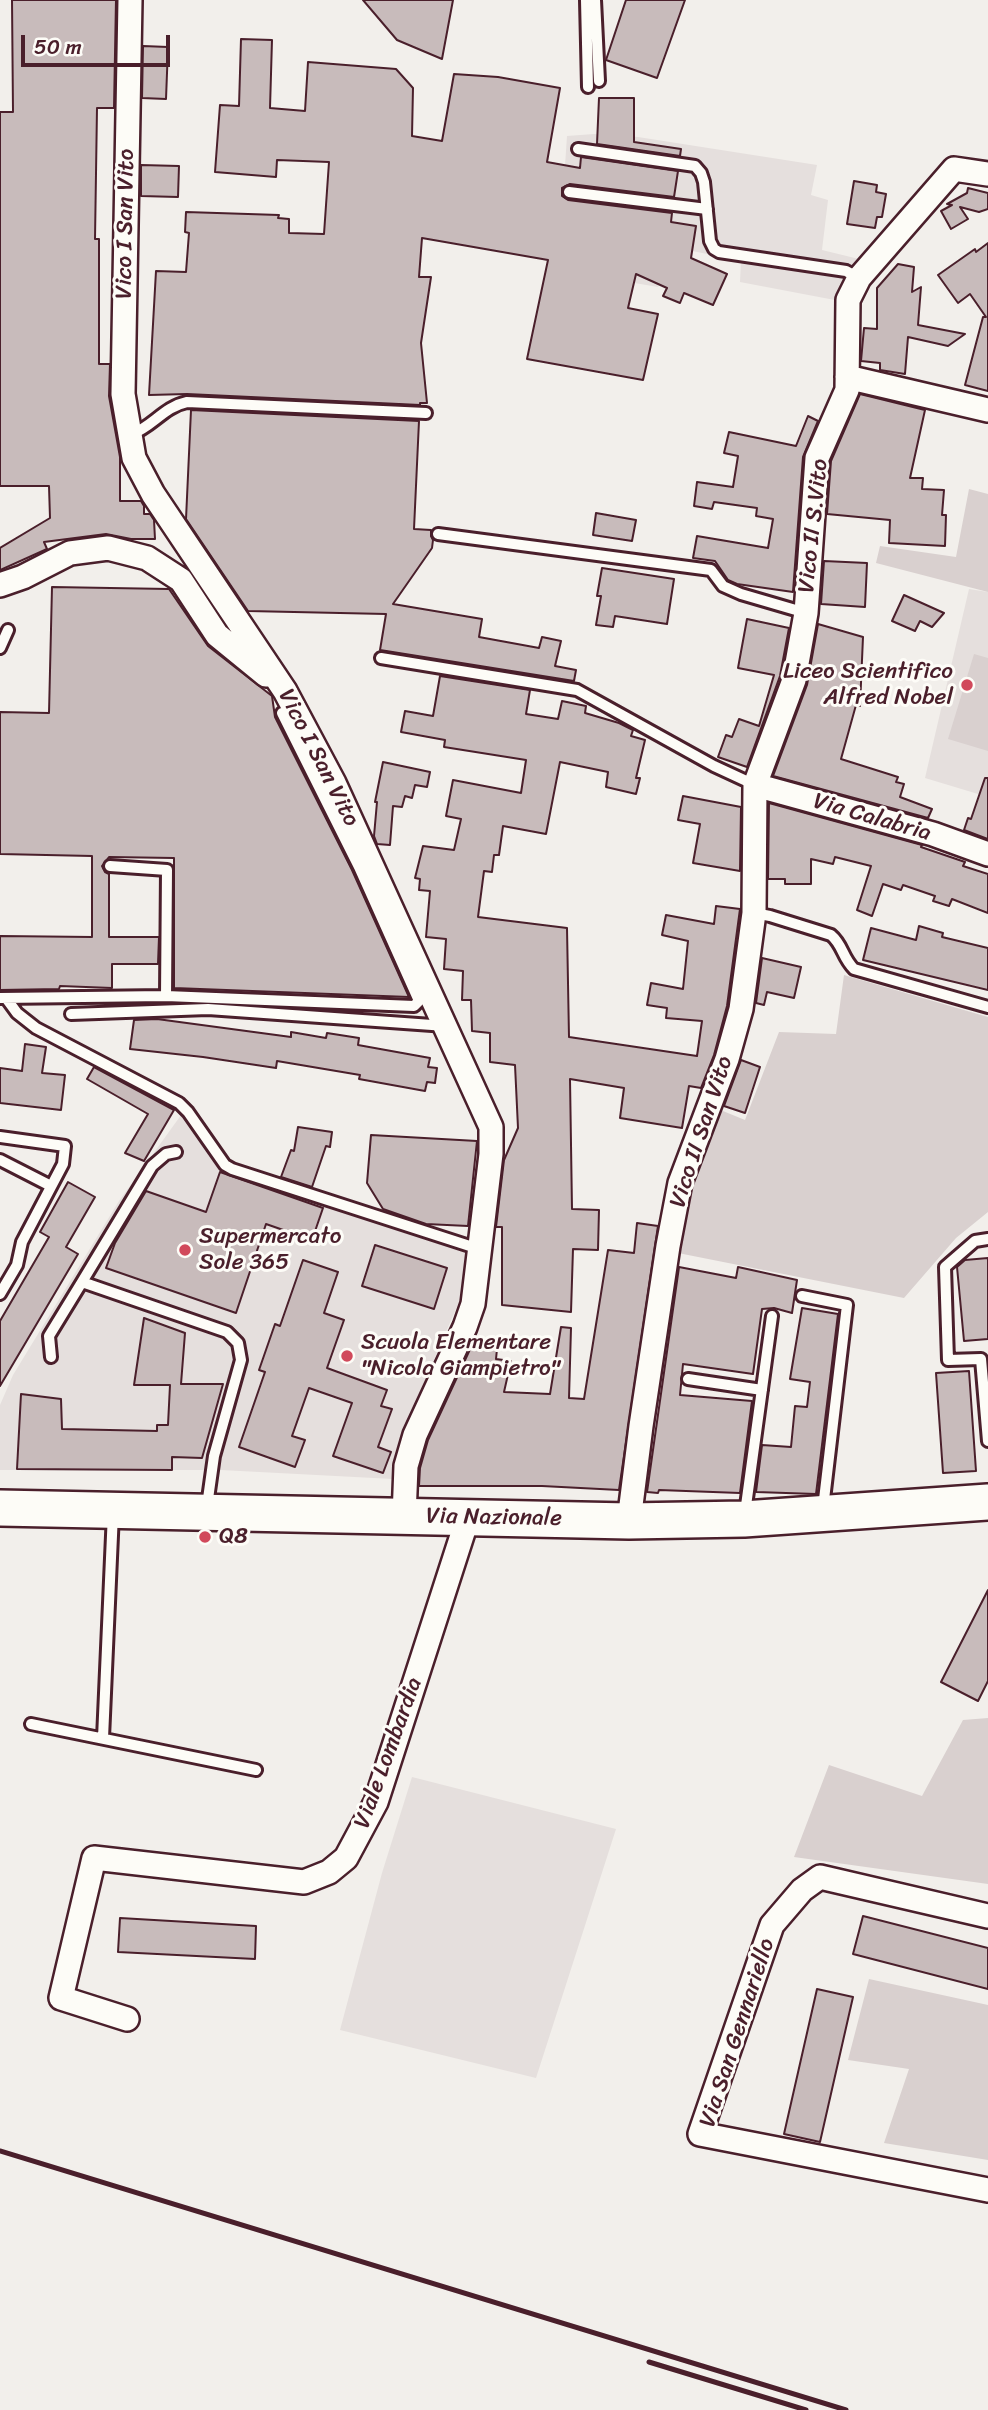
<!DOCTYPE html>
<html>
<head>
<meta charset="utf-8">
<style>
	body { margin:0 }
	#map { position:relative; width:988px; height:2410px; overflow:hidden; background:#f2efeb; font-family:Sriracha,sans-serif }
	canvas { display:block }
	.scale { position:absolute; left:21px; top:35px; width:149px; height:32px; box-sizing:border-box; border:4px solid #4a1f2b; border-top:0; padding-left:9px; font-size:21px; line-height:24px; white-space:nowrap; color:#4a1f2b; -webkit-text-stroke:5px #fdfcf7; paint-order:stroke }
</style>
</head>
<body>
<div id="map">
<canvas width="988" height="2410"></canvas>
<div class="scale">50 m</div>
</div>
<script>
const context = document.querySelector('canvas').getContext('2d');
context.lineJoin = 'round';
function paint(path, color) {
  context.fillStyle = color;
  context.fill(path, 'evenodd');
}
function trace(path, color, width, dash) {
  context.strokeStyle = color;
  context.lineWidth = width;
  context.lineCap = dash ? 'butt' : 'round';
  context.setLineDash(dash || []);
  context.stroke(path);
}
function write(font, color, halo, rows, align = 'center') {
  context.font = font + ' Sriracha,sans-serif';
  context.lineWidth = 6;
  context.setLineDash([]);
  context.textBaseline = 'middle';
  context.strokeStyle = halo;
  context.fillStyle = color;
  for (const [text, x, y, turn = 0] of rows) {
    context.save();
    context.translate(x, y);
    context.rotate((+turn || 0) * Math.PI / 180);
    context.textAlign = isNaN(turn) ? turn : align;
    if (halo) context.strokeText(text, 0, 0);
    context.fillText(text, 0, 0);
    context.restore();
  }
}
paint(new Path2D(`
	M594,134L638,137L817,165L811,195L828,200L822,250L863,260L840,301L740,282L741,261L673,247L658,287L558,270L567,136Z
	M969,589L988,592V797L925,778Z
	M184,1111L231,1164L471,1250L465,1288L406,1424L393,1479L221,1470H0V1405L13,1375L119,1201Z
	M412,1777L616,1829L536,2078L340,2030L382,1873Z`), '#e5dfdd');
paint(new Path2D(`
	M969,489L988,494V592L876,563L880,546L956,557Z
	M974,654L988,658V751L948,739Z
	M844,975L988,1017V1212L956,1238L904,1298L673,1252L686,1182L718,1109L745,1120L779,1032L836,1034Z
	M988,1718V1884L794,1857L829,1765L922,1796L963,1720Z
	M869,1979L988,2005V2160L884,2143L909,2069L848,2060Z`), '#d9d0cf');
const building = new Path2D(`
	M12,0H116L114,108H97L95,239H99V364H110L109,396L120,457V501H141L144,506V514H150L154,520L155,539H131L106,534L44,542L47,549L0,570V548L50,518L49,486H0V112H13Z
	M363,0H453L442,59L397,40Z
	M626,0H685L657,78L606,60Z
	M241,39L272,40L270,108L305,111L308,62L396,69L413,88L412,136L442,141L454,74L498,77L560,88L547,162L580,168L581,157L678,171L674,197L570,184L562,188V196L568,200L672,213L671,222L696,226L691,258L727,274L713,305L684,293L680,303L663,296L667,288L636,274L628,308L658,314L643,380L527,359L548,260L422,238L419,277H431L421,343L427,403H420V405L187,394L149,395L156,271L186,272L189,233L185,232L186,212L279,215L278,218L289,219V233L324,234L329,162L277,160L276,177L215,172L220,105L239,106Z
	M143,46L168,47L166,99L142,98Z
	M599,98H634V142L681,149L680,156L597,144Z
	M141,165L179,166L178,197L141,196Z
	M854,181L877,185L876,192L886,194L882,217H877L875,228L847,224Z
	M968,188L988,193V209L979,212L960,207L968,219L951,229L941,211L952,205L947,204L967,193Z
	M988,243V391L965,385L983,317H986L970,294L958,303L938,275L975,249L976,252Z
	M898,264L914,267L912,292L921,287L918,325L965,334L948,346L908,337L905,374L880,370V363L861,361L864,328L877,329V288Z
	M860,394L925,410L910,478H923L922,489L944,490L942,515H946L945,546L889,543L890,520L827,514L831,461Z
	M191,410L419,421L414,529L431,530V536L433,540L432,548L393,604L482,619L479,637L539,648L542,637L561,641L555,666L576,670L574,681L380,650L386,614L248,611L186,519Z
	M808,416L818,421L803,457L793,592L737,584L728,580L715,561L693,558L697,536L768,548L773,519L756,516L757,508L714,502L712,509L694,506L697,482L733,487L738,456L724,453L729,432L796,446Z
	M596,513L636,520L632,541L593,535Z
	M824,561L867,563L865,607L821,604Z
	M602,568L674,579L667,624L615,616L613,627L596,625L601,596H597Z
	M52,587L169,589L208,646L272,696L275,717L352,870L409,997L174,988V858L109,857L102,866L105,872L109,874V937H159L158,964H112V988L60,986L59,989L0,990V936L92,937V856L0,854V712L49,713Z
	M904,595L944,613L932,627L920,621L915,631L892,621Z
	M747,619L789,628L780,676L747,767L718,757L726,735L732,737L739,719L759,726L774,675L738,668Z
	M818,624L863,637L860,706L856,705L841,759L898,777L896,782L904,784L900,797L932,809L928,818L773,776L807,685Z
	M440,676L530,690L526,714L558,719L562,701L586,706L585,713L619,723L633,730L631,736L645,740L636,778H640L636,794L606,787L608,772L560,762L546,834L503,826L499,855H494L492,872L484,871L478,917L567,928L569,1037L697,1056L702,1021L666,1018L667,1008L647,1005L651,983L683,989L688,941L662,935L666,915L714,924L716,906L740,909L727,1006L714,1055L701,1088L689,1086L682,1128L620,1118L624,1088L570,1079L572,1209L599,1210L598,1250L573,1249L571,1312L502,1305V1227H496L504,1160L518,1128L515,1065L490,1062V1033L472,1031L471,1000H462L463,971L444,969L446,939L426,937L430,891L419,890L420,879L415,878L423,846L454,850L461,819L446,816L453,780L521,793L526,760L444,747L445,740L401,732L405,711L433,716Z
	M383,762L430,772L427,787L415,785L412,798L405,796L402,807L393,806L390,845L377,844L374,836L377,802H375Z
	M985,778H988V839L964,830L968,818L971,819Z
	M683,796L741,807L740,871L693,863L700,824L678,820Z
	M769,803L922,845L921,847L965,862L963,866L988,874V913L952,899L949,906L933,901L935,896L903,885L901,890L883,884L872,916L857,910L871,866L835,857L833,864L811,859V884H785V879H768Z
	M919,926L943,933L942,937L988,948V990L863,960L871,928L916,940Z
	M762,958L801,967L794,998L767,992L764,1005L756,1003Z
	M157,1019L291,1037V1032L326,1038L327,1033L359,1038L358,1045L430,1058L428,1067L437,1068L435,1083L427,1082L425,1091L359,1079L360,1075L277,1061L276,1068L203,1057L130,1049L134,1020Z
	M25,1044L46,1047L42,1073L65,1075L61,1110L0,1103V1068L22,1071Z
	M741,1060L760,1067L745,1113L724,1106Z
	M94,1067L174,1110L144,1161L125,1153L148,1114L87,1079Z
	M298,1127L332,1132L330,1147L326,1146L312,1187L281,1177L291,1150L294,1151Z
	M371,1135L477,1141L468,1226L426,1224L383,1209L367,1183Z
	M220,1172L323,1208L312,1240L266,1224L236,1313L106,1268L115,1243L146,1191L206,1212Z
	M68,1182L95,1197L66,1247L78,1254L0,1386V1321L49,1237L40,1232Z
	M637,1223L658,1226L619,1490L542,1486H419L420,1468L428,1440L472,1345L497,1349L496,1359L511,1361L504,1392L550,1394L561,1327L571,1328L569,1398L584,1399L608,1250L634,1253Z
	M375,1245L447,1268L434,1309L362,1286Z
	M988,1258V1339L964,1341L957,1267L965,1260Z
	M303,1260L338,1272L324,1313L344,1320L327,1368L387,1390L381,1406L392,1409L378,1447L391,1452L383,1473L333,1456L352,1403L309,1388L292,1436L305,1440L295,1467L239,1447L265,1372L259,1370L275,1324L280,1326Z
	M679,1267L736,1278L738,1267L797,1280L792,1313L774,1308L762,1309L753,1374L683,1364L680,1395L752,1401L740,1493L659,1490L658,1493L647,1492Z
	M802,1308L838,1314L816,1494L756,1492L762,1445L791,1447L795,1406L807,1407L810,1382L790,1379Z
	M144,1318L185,1333L181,1384H223L202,1458L172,1457V1470L17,1469L21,1394L61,1399L62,1429L157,1431V1425H168L170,1385H134Z
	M969,1371L976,1471L943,1473L936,1373Z
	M988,1590V1681L978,1701L941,1682Z
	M863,1916L988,1948V1989L853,1954Z
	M120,1918L256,1926L255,1959L118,1952Z
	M817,1989L853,1997L820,2142L784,2134Z`);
paint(building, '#c8bbbb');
trace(building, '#4a1f2b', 2);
const lane = new Path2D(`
	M586,0L588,87
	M595,0L599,81
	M578,149L695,166L701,173L704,182L710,241L714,249L719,252L846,271L859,278
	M569,192L707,209
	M130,435C153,427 163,407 187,402L426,413
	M438,534L711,570L723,586L741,594L806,613
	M0,648L8,630
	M381,658L577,690L714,766L755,785
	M110,866L167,870L166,996
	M754,913L770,916L831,935C843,945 842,957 854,969L988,1007
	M0,998L166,996L414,1006L419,1001L359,867L282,713
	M6,998L17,1013L36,1028L179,1103L188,1112L225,1165L232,1169L479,1249
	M71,1014L208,1009L446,1026
	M0,1137L65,1146L63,1164L22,1242L17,1265L0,1294
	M176,1152L166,1154L152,1166L82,1282L227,1332L238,1343L241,1360L214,1456L207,1506
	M0,1160L51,1186
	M988,1239L975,1241L945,1267L948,1360L981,1359L988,1441
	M802,1296L847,1305L823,1508
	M51,1357L49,1336L82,1282
	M688,1379L762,1390
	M745,1513L772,1316
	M31,1724L256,1770
	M103,1738L113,1513`);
const street = new Path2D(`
	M130,0L123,394L134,458L153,494L285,691L334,783L491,1127V1154L473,1304L465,1327L415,1435L406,1466L404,1517
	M847,377L988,410
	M0,585L23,577L70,553L108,548L147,558L181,580L217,635L266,675
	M755,785L933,834L988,854
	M629,1521L641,1426L668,1246L680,1183L727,1059L741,1009L754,913L755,785L794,680L806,613L817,458L847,390L848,300L859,278L954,169L988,174
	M988,1916L820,1877L802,1890L772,1925L700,2134L988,2190
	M127,2019L61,1998L94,1858L304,1882L329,1872L346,1858L376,1802L468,1517`);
const primary = new Path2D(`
	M0,1508L629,1521L744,1519L988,1502`);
trace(lane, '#4a1f2b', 16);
trace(street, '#4a1f2b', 28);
trace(primary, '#4a1f2b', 40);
trace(lane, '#fdfcf7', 10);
trace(street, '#fdfcf7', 23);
trace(primary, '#fdfcf7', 35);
trace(new Path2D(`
	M0,2151L846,2410
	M649,2362L806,2410`), '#4a1f2b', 5);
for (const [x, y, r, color] of [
	[967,685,7,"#d1495b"],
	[185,1250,7,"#d1495b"],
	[347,1356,7,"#d1495b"],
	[205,1537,7,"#d1495b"]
]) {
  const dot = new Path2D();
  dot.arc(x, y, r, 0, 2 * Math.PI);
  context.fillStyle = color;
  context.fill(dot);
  trace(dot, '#fdfcf7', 2.5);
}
write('23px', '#4a1f2b', '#fdfcf7', [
	["Vico I San Vito",126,224,-89],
	["Vico II S.Vito",814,526,-84],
	["Vico I San Vito",318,758,63],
	["Via Calabria",872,818,16],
	["Vico II San Vito",702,1132,-72],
	["Via Nazionale",494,1518,1],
	["Viale Lombardia",389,1753,-70],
	["Via San Gennariello",738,2033,-72]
]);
write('23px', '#4a1f2b', '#fdfcf7', [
	["Liceo Scientifico",953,672,"right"],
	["Alfred Nobel",953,698,"right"],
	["Supermercato",199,1237],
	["Sole 365",199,1263],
	["Scuola Elementare",361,1343],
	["\"Nicola Giampietro\"",361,1369],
	["Q8",219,1537]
], 'left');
</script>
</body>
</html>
